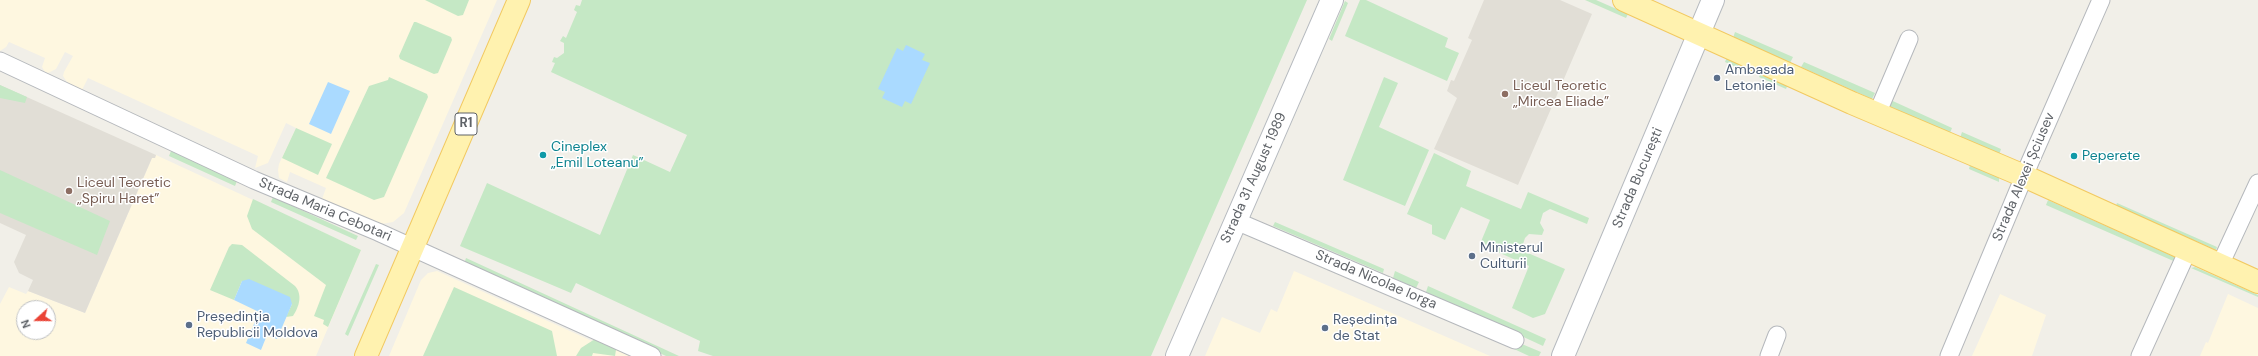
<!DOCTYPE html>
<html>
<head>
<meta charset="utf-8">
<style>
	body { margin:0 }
	#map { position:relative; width:2258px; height:356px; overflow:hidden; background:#f1efe8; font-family:"DM Sans",sans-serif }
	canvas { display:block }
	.north { position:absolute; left:16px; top:300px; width:40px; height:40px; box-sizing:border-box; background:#fff; border:1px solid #bfc1c3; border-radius:50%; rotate:249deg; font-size:11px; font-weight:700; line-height:16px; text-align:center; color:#5f6368 }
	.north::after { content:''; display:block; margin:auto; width:14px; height:18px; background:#ea4335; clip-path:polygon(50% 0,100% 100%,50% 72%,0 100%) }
</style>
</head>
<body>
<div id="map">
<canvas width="2258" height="356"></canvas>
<div class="north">N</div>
</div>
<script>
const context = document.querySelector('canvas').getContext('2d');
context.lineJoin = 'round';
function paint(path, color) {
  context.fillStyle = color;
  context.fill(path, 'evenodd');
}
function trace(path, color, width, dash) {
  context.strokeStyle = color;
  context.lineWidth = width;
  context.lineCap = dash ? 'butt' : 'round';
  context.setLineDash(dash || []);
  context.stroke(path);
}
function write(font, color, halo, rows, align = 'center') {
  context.font = font + ' "DM Sans",sans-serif';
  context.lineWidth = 3;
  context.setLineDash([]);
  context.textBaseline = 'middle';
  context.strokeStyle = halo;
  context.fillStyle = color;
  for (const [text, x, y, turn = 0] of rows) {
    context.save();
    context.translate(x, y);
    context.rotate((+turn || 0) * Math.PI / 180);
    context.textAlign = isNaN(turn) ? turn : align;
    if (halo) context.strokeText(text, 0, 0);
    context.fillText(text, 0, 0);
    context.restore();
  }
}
paint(new Path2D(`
	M0,0H497L404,213L393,222L381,224L322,199L326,188L290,172L287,182L279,178L278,170L279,164L296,128L286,123L268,163L255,168L258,156L88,78L82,90L67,82L63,76L64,72L73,56L65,52L56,69L48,73L45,72L42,67L45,58L9,42L6,47L0,51Z
	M156,155L361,250L316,356H0V304L9,287L26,294L28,291L85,313L152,158H155ZM24,308H48V332H24Z
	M437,271L592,341L595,339L641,356H389L421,280L428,273Z
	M1294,271L1394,314L1490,356H1205L1222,317L1260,333L1271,309L1277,312Z
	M2000,294L2046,315L2032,356H1972Z
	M2228,294L2258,308V356H2200L2206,342L2208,343Z`), '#fef7e0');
paint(new Path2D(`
	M1484,0H1560L1592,14L1518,185L1434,149L1457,98L1447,91L1451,80L1454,81L1472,40L1468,38Z
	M0,85L156,155L155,158H152L85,313L28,291L33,280L19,273L14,262L26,235L0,223Z`), '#e1ded6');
paint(new Path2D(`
	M425,0H469L463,15L458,16Z
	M582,0H1307L1151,356H713L698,351L700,341L576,283L571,293L460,246L487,183L600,235L633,155L670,172L687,135L551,72L555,63L552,62L554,57L557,58L564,53V43L560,41L563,36L566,38L577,12L574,10L576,5L580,6Z
	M1360,0H1366L1448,38L1445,47L1459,53L1447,81L1345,36Z
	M1585,0H1596L1628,14L1626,18Z
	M1345,1L1348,3L1332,41L1329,39Z
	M414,22H416L451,37L452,40L438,73L434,74L400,59L399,56Z
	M1735,32L1793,57L1790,63L1733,38Z
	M1727,57L1751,68L1749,73L1725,62Z
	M1804,62L1875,93L1872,99L1801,67Z
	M1761,72L1788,84L1786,89L1759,77Z
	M389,77L427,94L428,97L384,197L374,200L326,178L369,86L388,80Z
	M1384,77L1398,83L1379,127L1429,150L1405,206L1343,180Z
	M0,85L27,97L25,103L0,98Z
	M1884,97L1952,128L1950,133L1882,103Z
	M296,128L332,144L318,175L282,158Z
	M1962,132L2001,149L1999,155L1960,138Z
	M171,151L237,181L235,186L169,156Z
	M1434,153L1471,171L1466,186L1521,209L1528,192L1589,218L1587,224L1550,209L1543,213L1540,223L1544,230L1542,235L1529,234L1525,238L1521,250L1565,269L1545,314L1533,318L1512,308L1529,266L1480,244L1490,220L1461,207L1445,240L1432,234V225L1407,214Z
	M1970,165L1999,177V182L1969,169Z
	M0,170L110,221L97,255L0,213Z
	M273,197L358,236L356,240L271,202Z
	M253,199L361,250L328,327L323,324L324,320L314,316L326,285L252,229L247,216Z
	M2048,200L2177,258L2178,263L2046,205Z
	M2117,203L2217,247L2216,250L2116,206Z
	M1275,222L1384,269L1383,273L1273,226Z
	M232,244L242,245L295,286C303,295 299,307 293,316L286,317L292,304L242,281L234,300L210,290L229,247Z
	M466,258L679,356H666L464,264Z
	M376,264L379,265L348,336L345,334Z
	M2195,267L2258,295V297L2191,268Z
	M1395,271L1419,282L1416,288L1393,278Z
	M1428,286L1546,339L1543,346L1426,292Z
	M454,287L552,331L557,356H423Z
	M595,339L617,344L615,356L593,353L592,356H576L581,348Z
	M1517,342L1541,352L1539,356H1529L1514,349Z`), '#c5e8c5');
paint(new Path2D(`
	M906,45L925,54L922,60L930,63L911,104L905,101L902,107L882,98L885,92L878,89L897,48L903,51Z
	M328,82L350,91L331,134L309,124Z
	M249,279L290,297L292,304L277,339L267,335L261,350L246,343L259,312L234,300L242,281Z`), '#aadaff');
const street = new Path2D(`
	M0,61L254,180L378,232L652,356
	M1877,114L1909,39
	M1236,221L1515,340
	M2220,265L2258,183
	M1769,356L1777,335
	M1949,356L2030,162L2101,0
	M2140,356L2188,250`);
const secondary = new Path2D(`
	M1177,356L1332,0
	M1563,356L1713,0`);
const primary = new Path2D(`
	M1624,0L1852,103L2024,176L2258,282
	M366,356L519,0`);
trace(street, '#b5b8bc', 19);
trace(secondary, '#b6babf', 24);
trace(primary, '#f2c960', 24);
trace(street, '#fff', 17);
trace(secondary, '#fff', 22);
trace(primary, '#fff2af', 22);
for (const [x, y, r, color] of [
	[1717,78,4,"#5c6f8a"],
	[1505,94,4,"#8d6e63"],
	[543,155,4,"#0f9aa8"],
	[2074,156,4,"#0f9aa8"],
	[69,191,4,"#8d6e63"],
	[1472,256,4,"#5c6f8a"],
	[189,325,4,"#5c6f8a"],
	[1325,328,4,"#5c6f8a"]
]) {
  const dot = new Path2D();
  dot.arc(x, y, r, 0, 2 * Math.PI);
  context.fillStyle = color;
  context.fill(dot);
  trace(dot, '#fff', 1.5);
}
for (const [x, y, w] of [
	[466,124,22]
]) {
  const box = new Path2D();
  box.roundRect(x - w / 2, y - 11, w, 22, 3);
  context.fillStyle = '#fff';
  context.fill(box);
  trace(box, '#5f6368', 1);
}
write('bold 13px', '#5f6368', null, [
	["R1",466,124]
]);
write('14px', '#4e5e75', '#fff', [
	["Ambasada",1725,70],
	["Letoniei",1725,86],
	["Ministerul",1480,248],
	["Culturii",1480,264],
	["Președinția",197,317],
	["Republicii Moldova",197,333],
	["Reședința",1333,320],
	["de Stat",1333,336]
], 'left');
write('14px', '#785e54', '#fff', [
	["Liceul Teoretic",1513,86],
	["„Mircea Eliade”",1513,102],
	["Liceul Teoretic",77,183],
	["„Spiru Haret”",77,199]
], 'left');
write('14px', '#0d838f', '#fff', [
	["Cineplex",551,147],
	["„Emil Loteanu”",551,163],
	["Peperete",2082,156]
], 'left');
write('14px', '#5f6368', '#fff', [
	["Strada Alexei Șciusev",2024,177,-67],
	["Strada 31 August 1989",1254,178,-66],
	["Strada București",1638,178,-67],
	["Strada Maria Cebotari",325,210,23],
	["Strada Nicolae Iorga",1376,280,23]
]);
</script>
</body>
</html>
